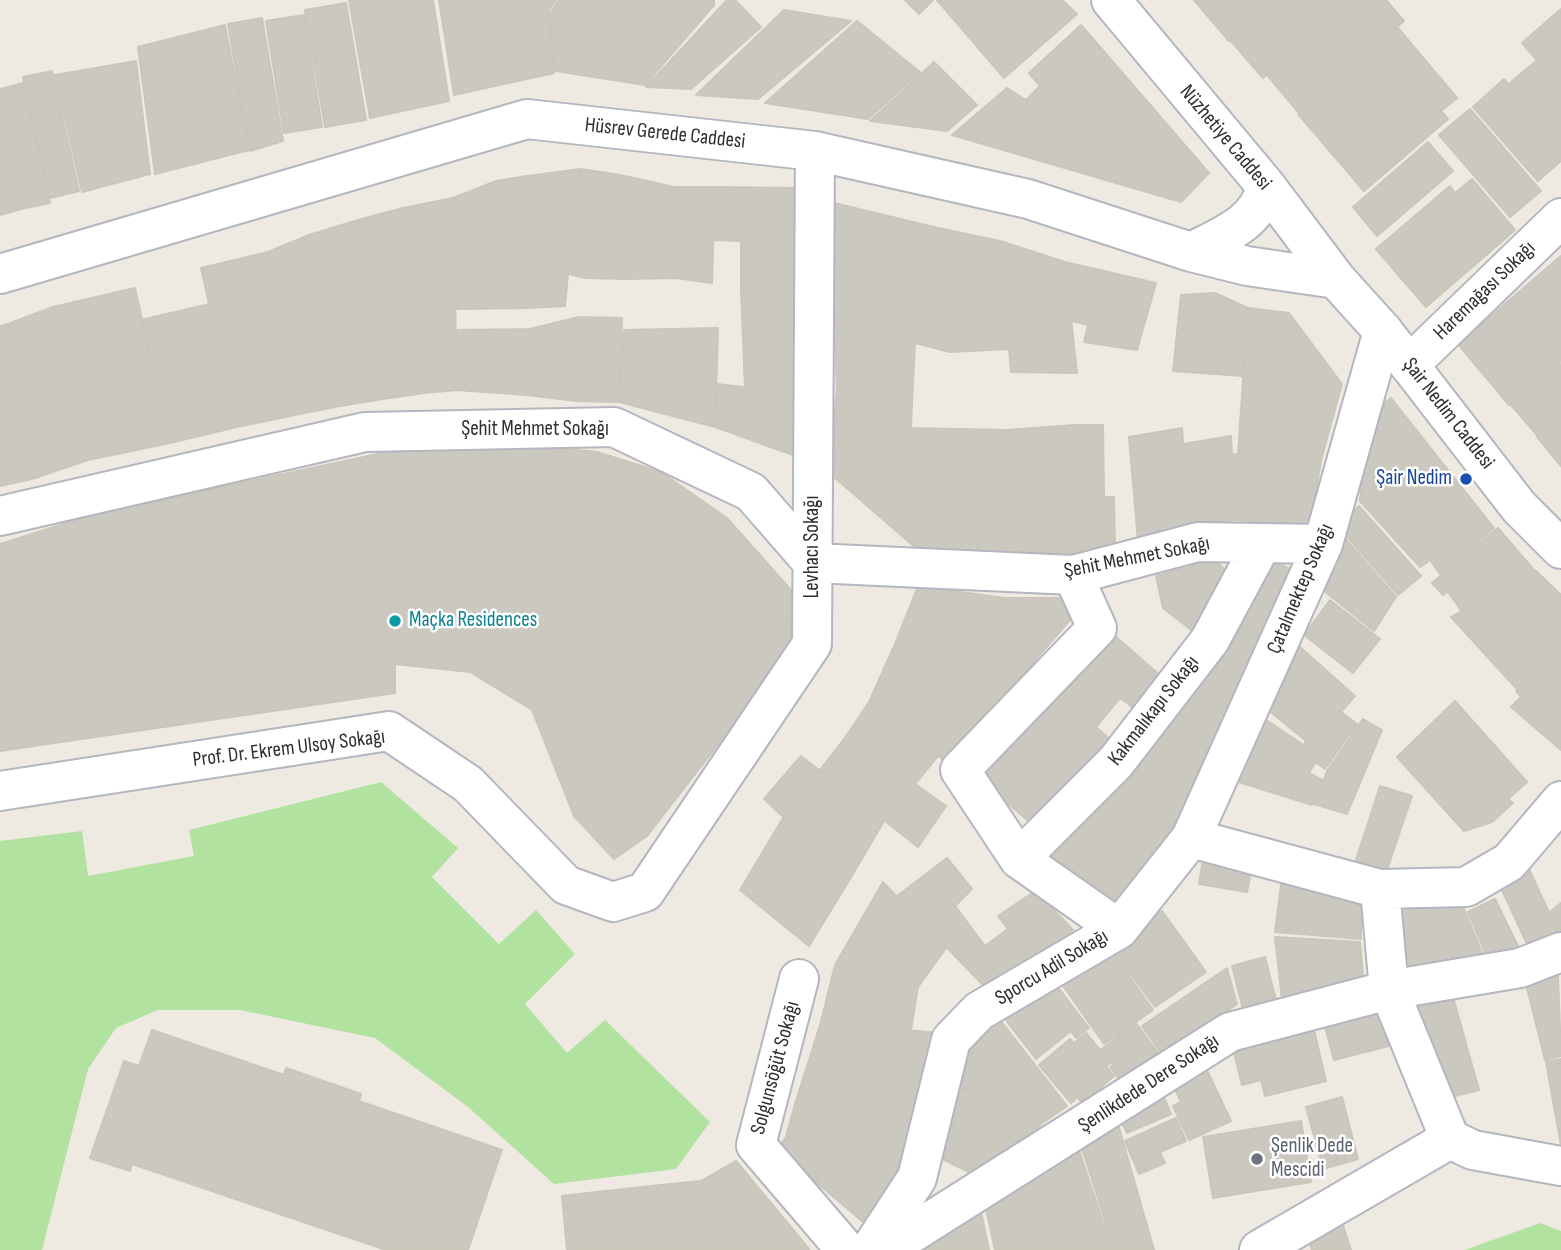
<!DOCTYPE html>
<html>
<head>
<meta charset="utf-8">
<style>
	body { margin:0 }
	canvas { display:block; background:#eeeae1 }
</style>
</head>
<body>
<canvas width="1561" height="1250"></canvas>
<script>
const context = document.querySelector('canvas').getContext('2d');
context.lineJoin = 'round';
function paint(path, color) {
  context.fillStyle = color;
  context.fill(path, 'evenodd');
}
function trace(path, color, width, dash) {
  context.strokeStyle = color;
  context.lineWidth = width;
  context.lineCap = dash ? 'butt' : 'round';
  context.setLineDash(dash || []);
  context.stroke(path);
}
function write(font, color, halo, rows, align = 'center') {
  context.font = font + ' "Sofia Sans Condensed",sans-serif';
  context.lineWidth = 5;
  context.setLineDash([]);
  context.textBaseline = 'middle';
  context.strokeStyle = halo;
  context.fillStyle = color;
  for (const [text, x, y, turn = 0] of rows) {
    context.save();
    context.translate(x, y);
    context.rotate((+turn || 0) * Math.PI / 180);
    context.textAlign = isNaN(turn) ? turn : align;
    if (halo) context.strokeText(text, 0, 0);
    context.fillText(text, 0, 0);
    context.restore();
  }
}
paint(new Path2D(`
	M381,782L458,848L432,877L499,944L536,910L575,954L525,1004L567,1053L605,1020L710,1122L676,1169L554,1184L468,1107L375,1038L240,1010H158L116,1028L88,1069L42,1250H0V841L82,831L88,876L194,856L189,830Z
	M1540,1223L1561,1231V1250H1465Z`), '#b2e2a0');
const building = new Path2D(`
	M349,0H433L449,101L370,118Z
	M439,0H556L548,12L554,73L454,95Z
	M559,0H714V5L645,85L556,71L549,15Z
	M727,0H735L761,27L691,89L646,87Z
	M905,0H933L919,14Z
	M937,0H1062L1077,14L1004,78Z
	M1194,0H1277L1229,41Z
	M1280,0H1354L1263,78L1231,41Z
	M1357,0H1386L1404,21L1298,112L1268,76Z
	M346,3L366,120L325,127L305,10Z
	M1561,9V88L1522,43Z
	M784,10L851,21L758,99L696,95Z
	M304,15L322,127L284,133L266,21Z
	M262,18L283,141L250,151L228,24Z
	M857,21L920,72L868,119L765,103Z
	M225,25L249,150L155,174L138,47Z
	M1081,25L1209,173L1181,202L952,135L1007,88L1026,100L1040,86L1029,73Z
	M1398,28L1457,98L1441,111L1448,119L1364,191L1298,114Z
	M136,61L150,174L82,192L55,75Z
	M1536,61L1561,90V142L1510,83Z
	M934,62L977,105L947,131L870,121Z
	M52,71L79,191L50,198L23,77Z
	M1504,79L1561,144V161L1538,181L1473,107Z
	M23,83L50,203L21,209L0,112V89Z
	M1470,109L1541,191L1510,217L1439,135Z
	M0,112L21,209L0,215Z
	M1428,142L1453,171L1377,236L1353,207Z
	M581,169L620,175L625,279L586,278Z
	M581,169L586,278L568,274L565,306L529,308L527,176Z
	M620,175L674,187L676,278L625,279Z
	M527,176L529,308L456,309L453,198L496,181Z
	M1472,179L1515,230L1426,307L1376,249L1450,186L1455,193Z
	M674,187H715L712,283L676,278Z
	M715,187L795,188L794,243L713,240Z
	M453,198L457,390L424,393L403,208Z
	M834,203L938,228L950,352L834,322Z
	M403,208L424,393L383,399L358,220Z
	M358,220L383,399L340,406L309,235Z
	M938,228L1000,241L1009,349L950,352Z
	M309,235L340,406L300,414L268,252Z
	M741,241L794,243V298L741,290Z
	M1000,241L1065,262L1077,373L1011,372Z
	M268,252L300,414L237,427L201,268Z
	M1561,256V361L1509,405L1458,344Z
	M1065,262L1156,283L1137,350L1084,342L1088,325L1071,321Z
	M135,288L170,443L88,460L53,307Z
	M741,290L794,298V345L743,340Z
	M1215,293L1248,308L1243,376L1173,371L1181,295Z
	M209,304L237,427L170,443L141,320Z
	M53,307L88,460L32,479L8,324Z
	M1248,308L1289,313L1342,384L1321,460L1238,454Z
	M579,317L576,401L527,395L530,329Z
	M579,317L622,318L619,402L576,401Z
	M834,322L915,343L912,403L837,388Z
	M8,324L32,479L0,486V326Z
	M718,328L715,427L619,402L624,330Z
	M530,329L527,395L457,390L456,330Z
	M743,340L794,345L793,393L745,388Z
	M1561,364V415L1537,435L1511,405Z
	M717,384L793,393V455L715,427Z
	M837,388L912,403L911,428L835,409Z
	M1391,398L1494,528L1440,574L1430,560L1420,567L1360,501L1367,417Z
	M835,409L911,428L916,457L835,441Z
	M1561,416V466L1537,437Z
	M1075,425L1076,553L1006,552L1007,430Z
	M1075,425H1103L1104,497H1114L1115,552L1076,553Z
	M911,428L1007,430L1006,552L917,549L834,477L835,441L916,457Z
	M1182,428L1189,527L1138,541L1129,437Z
	M1231,436L1235,520L1189,527L1183,444Z
	M453,438L597,452L661,472L727,518L791,590L790,652L647,836L614,859L574,816L532,710L470,672L395,664V693L0,751V544L95,514Z
	M1232,454L1321,460L1311,525L1235,520Z
	M1359,506L1421,576L1398,595L1337,525Z
	M1498,528L1533,569L1461,610L1448,592L1443,595L1432,583Z
	M1344,537L1396,597L1374,631L1323,590Z
	M1267,558L1298,573L1281,610L1250,595Z
	M1215,560L1230,575L1194,632L1163,608L1156,576Z
	M1535,570L1561,595V643L1516,688L1451,617Z
	M918,586L1004,598L960,681L895,644Z
	M1250,595L1281,610L1266,642L1233,622Z
	M1004,598H1063L1075,614L947,763L869,702L895,644L960,681Z
	M1330,600L1380,639L1353,673L1304,635Z
	M1233,622L1266,642L1207,776L1152,740Z
	M1114,635L1163,678L1135,709L1120,698L1096,727L1058,694Z
	M1561,646V750L1511,707L1521,697L1516,691Z
	M1300,647L1355,696L1341,712L1357,724L1325,769L1300,751L1306,741L1267,709Z
	M1058,694L1111,740L1034,826L981,780Z
	M1455,701L1527,782L1508,799L1513,803L1492,822L1464,831L1397,757Z
	M869,702L938,756L915,784L847,735Z
	M1262,717L1302,744L1297,751L1315,763L1309,773L1322,780L1312,805L1226,778Z
	M1363,719L1382,730L1347,814L1314,804L1327,771Z
	M847,735L946,806L918,847L820,770Z
	M1152,740L1207,776L1180,834L1115,787Z
	M801,756L884,821L850,879L764,799Z
	M1380,786L1412,796L1383,882L1352,872Z
	M1115,787L1180,834L1152,870L1083,824Z
	M783,818L850,879L809,946L740,890Z
	M1083,824L1152,870L1126,907L1051,855Z
	M1204,854L1253,862L1247,892L1199,884Z
	M947,858L972,889L955,906L985,946L1008,929L998,916L1035,891L1081,938L1010,986L998,976L985,987L897,896Z
	M1527,865L1561,938L1533,957L1497,879Z
	M1283,869L1361,889V939L1275,932Z
	M883,882L946,948L918,987L835,965Z
	M1456,890L1486,962L1406,973L1397,896Z
	M1495,899L1522,954L1491,966L1468,912Z
	M1561,903V933L1551,911Z
	M1162,911L1206,972L1155,1007L1111,947Z
	M1275,937L1360,942L1364,988L1282,1000Z
	M1110,948L1153,1010L1104,1044L1061,983Z
	M1265,957L1278,1008L1245,1017L1232,966Z
	M835,965L918,987L911,1030L821,1022Z
	M1227,968L1237,1004L1163,1056L1142,1026Z
	M1047,973L1089,1028L1076,1038L1071,1031L1036,1059L1001,1014Z
	M1558,975L1561,1056L1545,1060L1526,984Z
	M1450,986L1479,1090L1436,1101L1407,997Z
	M1377,1001L1389,1046L1334,1060L1322,1016Z
	M997,1016L1067,1106L1041,1124L955,1085L964,1045Z
	M1311,1017L1326,1081L1265,1096L1261,1080L1242,1085L1230,1037Z
	M821,1022L939,1033L912,1150L860,1108L840,1130L795,1104Z
	M1136,1023L1161,1057L1127,1090L1110,1067L1114,1064L1102,1049Z
	M152,1030L284,1075L286,1068L361,1094L359,1101L502,1150L468,1250H386L132,1164L130,1171L90,1158L124,1061L139,1066Z
	M1086,1033L1111,1063L1106,1066L1114,1076L1101,1087L1105,1092L1086,1108L1077,1097L1071,1103L1039,1065L1070,1039L1074,1043Z
	M1561,1059V1145L1546,1062Z
	M1203,1062L1231,1121L1189,1140L1173,1106L1181,1102L1170,1078Z
	M955,1087L1007,1109L989,1145L949,1124Z
	M1163,1095L1171,1114L1127,1133L1118,1114Z
	M1342,1097L1358,1159L1323,1169L1306,1107Z
	M795,1104L840,1130L828,1160L786,1137Z
	M860,1108L912,1150L863,1222L816,1182L840,1130Z
	M1008,1110L1040,1126L1026,1153L1012,1156L990,1145Z
	M1176,1118L1186,1141L1160,1152L1165,1163L1139,1174L1125,1141Z
	M1301,1121L1311,1182L1213,1198L1203,1137Z
	M941,1122L1001,1152L987,1181L932,1154Z
	M1118,1124L1154,1250H1114L1081,1145Z
	M786,1137L828,1160L816,1182L776,1151Z
	M1078,1147L1112,1250H995L984,1199Z
	M736,1161L809,1249L732,1250L701,1181Z
	M701,1181L732,1250H694L671,1184Z
	M671,1184L694,1250H615L605,1191Z
	M605,1191L615,1250H567L562,1196Z
	M979,1202L989,1250H914Z
	M1340,1216L1351,1250H1312L1304,1228Z`);
paint(building, '#cac8bf');
trace(building, '#cac6ba', 2);
const minor = new Path2D(`
	M1409,365L1561,218
	M0,516L365,432L614,427L751,492L813,563L1073,575L1198,542L1323,544
	M1073,575L1097,628L960,770L1019,859L1119,929
	M0,791L389,731L468,784L566,885L613,902L645,892L812,644L815,151
	M1191,838L1380,889L1466,887L1509,862L1561,801
	M1019,859L1116,762L1210,640L1262,543
	M1380,889L1389,990L1450,1139
	M799,979L756,1145L846,1250
	M1450,1139L1473,1150L1561,1166
	M870,1250L917,1178L951,1040L979,1011L1119,929L1191,838L1323,544L1383,331
	M885,1250L1230,1032L1389,990L1520,968L1561,952
	M1259,1250L1450,1139`);
const tertiary = new Path2D(`
	M1111,0L1266,186L1336,279L1383,331L1519,507L1561,549
	M1191,252C1222,236 1259,223 1266,186
	M0,274L527,119L815,151L1028,199L1191,252L1247,266L1336,279`);
trace(minor, '#b4b6c0', 42);
trace(tertiary, '#b4b6c0', 42);
trace(minor, '#fff', 38);
trace(tertiary, '#fff', 38);
for (const [x, y, r, color] of [
	[1466,479,7,"#1a4fb4"],
	[395,621,7,"#0f9aa8"],
	[1257,1159,7,"#6b7280"]
]) {
  const dot = new Path2D();
  dot.arc(x, y, r, 0, 2 * Math.PI);
  context.fillStyle = color;
  context.fill(dot);
  trace(dot, '#fff', 2.5);
}
write('21px', '#2e2e2e', '#fff', [
	["Hüsrev Gerede Caddesi",665,134,6],
	["Nüzhetiye Caddesi",1225,138,50],
	["Haremağası Sokağı",1485,291,-44],
	["Şair Nedim Caddesi",1448,414,52],
	["Şehit Mehmet Sokağı",535,430],
	["Levhacı Sokağı",813,547,-90],
	["Şehit Mehmet Sokağı",1137,558,-11],
	["Çatalmektep Sokağı",1301,589,-67],
	["Kakmalıkapı Sokağı",1154,711,-52],
	["Prof. Dr. Ekrem Ulsoy Sokağı",289,749,-7],
	["Sporcu Adil Sokağı",1052,968,-31],
	["Solgunsöğüt Sokağı",776,1068,-75],
	["Şenlikdede Dere Sokağı",1149,1084,-33]
]);
write('21px', '#164399', '#fff', [
	["Şair Nedim",1452,479]
], 'right');
write('21px', '#0d838f', '#fff', [
	["Maçka Residences",409,621]
], 'left');
write('21px', '#5b616d', '#fff', [
	["Şenlik Dede",1271,1147],
	["Mescidi",1271,1171]
], 'left');
</script>
</body>
</html>
